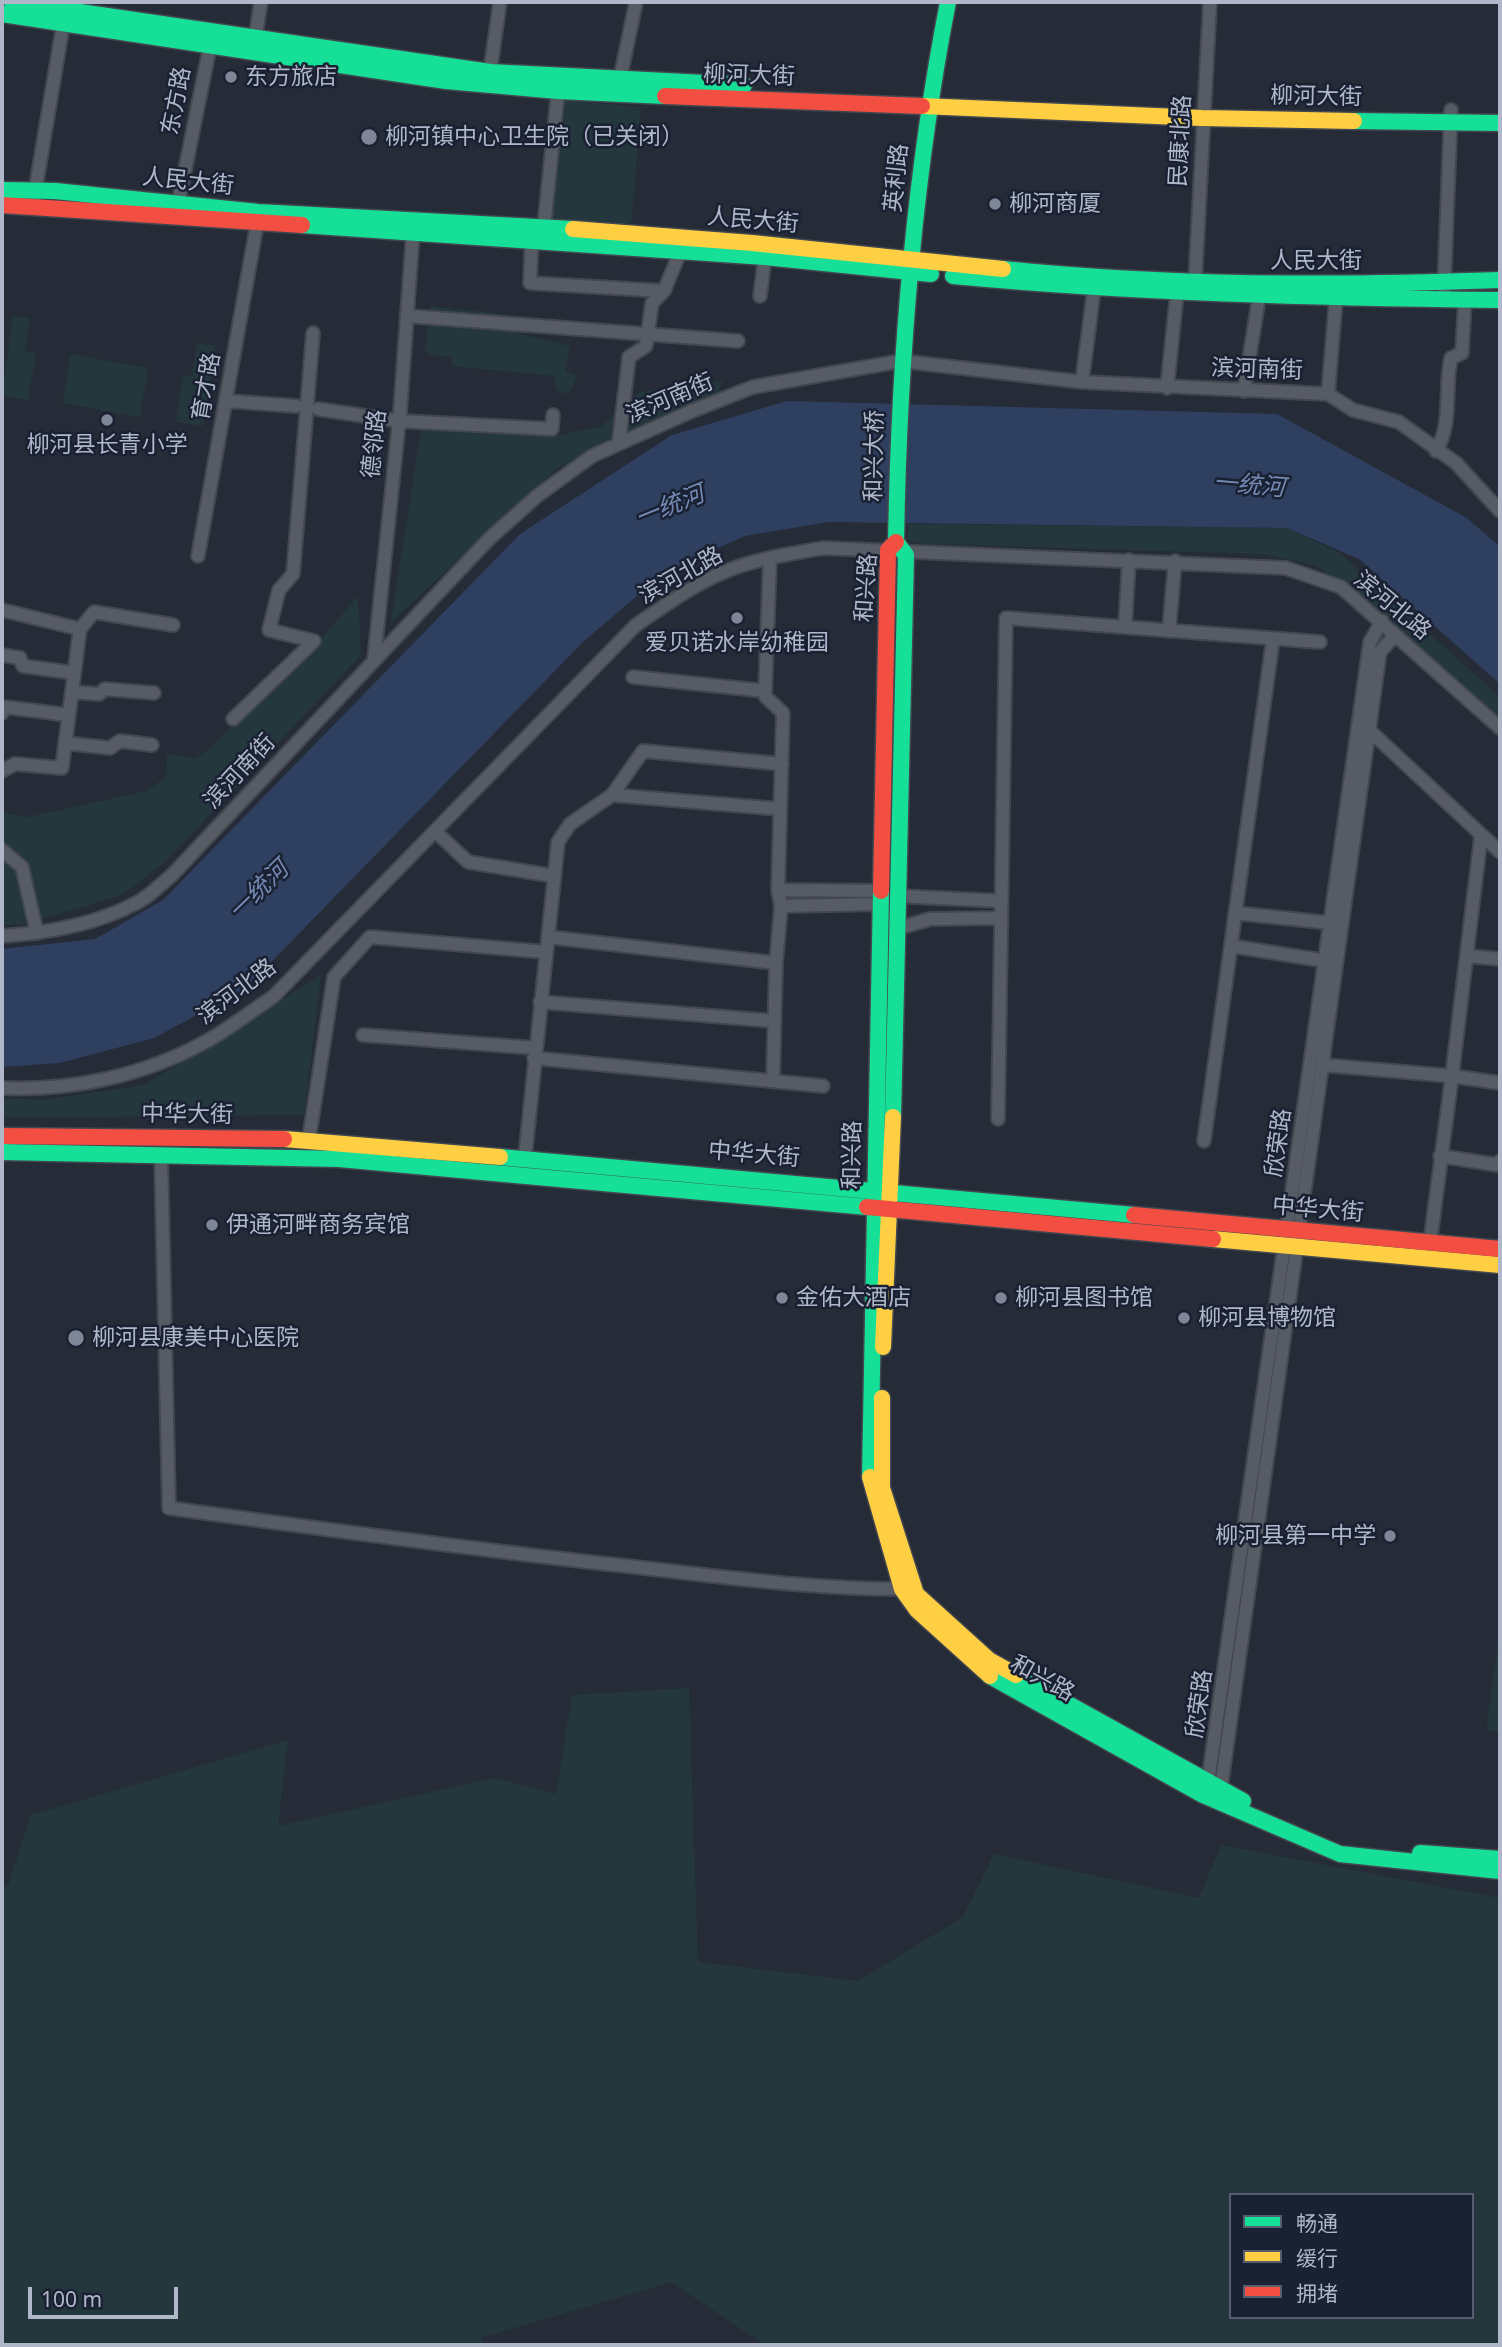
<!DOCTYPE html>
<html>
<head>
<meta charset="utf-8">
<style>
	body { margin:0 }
	#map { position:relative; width:1502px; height:2347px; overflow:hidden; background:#262c37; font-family:"Noto Sans","Noto Sans SC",sans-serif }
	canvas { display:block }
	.frame { position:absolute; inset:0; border:4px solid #afb7c9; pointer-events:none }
	.legend { position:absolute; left:1229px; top:2193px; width:245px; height:126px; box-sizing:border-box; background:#192132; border:2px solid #555d6e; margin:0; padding:9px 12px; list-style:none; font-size:21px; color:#afb7c9 }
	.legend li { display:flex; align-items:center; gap:14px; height:35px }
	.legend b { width:35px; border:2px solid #555d6e }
	.scale { position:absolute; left:28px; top:2287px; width:150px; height:32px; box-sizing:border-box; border:4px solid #afb7c9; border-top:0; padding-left:9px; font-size:21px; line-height:24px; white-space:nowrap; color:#afb7c9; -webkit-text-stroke:5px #192132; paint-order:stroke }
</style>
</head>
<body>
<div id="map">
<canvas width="1502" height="2347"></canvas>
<div class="frame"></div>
<ul class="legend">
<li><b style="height:9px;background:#16e098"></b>畅通</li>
<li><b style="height:9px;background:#ffcf43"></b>缓行</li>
<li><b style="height:9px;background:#f24e42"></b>拥堵</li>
</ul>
<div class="scale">100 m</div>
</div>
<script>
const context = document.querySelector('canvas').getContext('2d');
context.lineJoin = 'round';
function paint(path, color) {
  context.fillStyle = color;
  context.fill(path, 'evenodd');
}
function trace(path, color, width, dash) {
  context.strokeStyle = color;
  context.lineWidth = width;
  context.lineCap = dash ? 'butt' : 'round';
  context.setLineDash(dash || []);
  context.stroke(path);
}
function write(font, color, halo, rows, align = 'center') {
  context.font = font + ' "Noto Sans","Noto Sans SC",sans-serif';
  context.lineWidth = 5;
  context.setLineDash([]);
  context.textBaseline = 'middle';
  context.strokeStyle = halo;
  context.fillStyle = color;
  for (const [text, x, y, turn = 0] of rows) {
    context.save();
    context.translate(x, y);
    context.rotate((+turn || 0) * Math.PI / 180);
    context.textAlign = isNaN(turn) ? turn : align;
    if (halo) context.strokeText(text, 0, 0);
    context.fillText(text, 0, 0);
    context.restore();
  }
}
paint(new Path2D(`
	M560,100L641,107L631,227L550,220Z
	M430,306L520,316L517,333L570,346L565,371L578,376L568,394L556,390L554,376L452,366V357L431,355L425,351Z
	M13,316L30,318L25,351L36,353L28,400L2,396Z
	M197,343L216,346L203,426L176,422L183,375L192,376Z
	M70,354L148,368L140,417L63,403Z
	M723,381L716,399L559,467L391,622L421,430L559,435L600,427L640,392Z
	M908,524L1287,528L1340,553L1500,697V725L1351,591L1317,566L1263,554L924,544L907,540Z
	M358,596L361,655L165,862L122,895L25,924L2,925V813L28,817L146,791L166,777L167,753L194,759L211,748L270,686L316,645Z
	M321,975L304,1115L2,1118V1098L43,1100L144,1085Z
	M1500,1627V1732L1488,1730L1487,1722Z
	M689,1688L698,1962L858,1981L963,1917L994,1854L1199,1898L1221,1845L1500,1898V2345H765L671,2282L480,2338L484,2345H2V1887L8,1886L31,1815L288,1740L278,1826L494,1778L556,1794L572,1695ZM1231,2195H1472V2317H1231Z`), '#23373d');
paint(new Path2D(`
	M787,401L1277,414L1467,518L1500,547V684L1359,559L1287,528L829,522L745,536L666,571L583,642L245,989L154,1038L60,1063L2,1067V949L95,939L163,900L520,534L672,435Z`), '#2f3f60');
const street = new Path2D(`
	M255,39L261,2
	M490,72L500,2
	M620,79L636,2
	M34,198L64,19
	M178,205L210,46
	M544,227L558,91
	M532,233L530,283L664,291
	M1195,283L1210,2
	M1444,289L1451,110
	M760,296L765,257
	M407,316L738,341
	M1082,382L1094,289
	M1167,388L1177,293
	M1244,391L1259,297
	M1328,394L1336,298
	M226,401L296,406
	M318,409L399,421L552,429L553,415
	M619,441L629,357L646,346L652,303L664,291L683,245
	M1436,451C1453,424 1444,388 1451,358L1462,353L1465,300
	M198,556L257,224
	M770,558L765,696L783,713L778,890L781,906L776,963L773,1080
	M2,610L80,629L94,612L173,625
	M1125,627L1129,560
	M1169,631L1175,561
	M2,655L20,658L23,666L74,673
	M374,660L400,412L413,232
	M633,677L765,691
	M72,692L99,694L105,689L154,693
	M2,713L4,707L69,715
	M233,719L314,641L269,630L279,590L293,574L313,333
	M1369,730L1500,852
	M65,743L110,748L120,741L152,745
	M2,771L15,764L62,768L80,629
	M612,795L780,809
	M435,831L468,862L554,876
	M2,850L22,867L37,933
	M778,890L882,891
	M897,896L1001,901
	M781,906L881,904
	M1235,913L1331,923
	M896,929L930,919L1001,918
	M2,936C47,933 98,924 138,902C150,896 161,884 172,875L489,539L537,496L592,456L692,411L753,387L901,361L1082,382L1328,394L1353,410L1399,422L1456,463L1500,511
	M548,937L776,963
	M1231,946L1326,961
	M1467,956L1500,959
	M540,1002L774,1021
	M363,1035L535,1048
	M534,1058L823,1086
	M1323,1065L1452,1076L1481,836
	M2,1088C72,1091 143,1076 205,1042C229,1029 250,1012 273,997L636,625C666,605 695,583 729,570C759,558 792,554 823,548L1286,568L1341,587L1500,728
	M998,1119L1006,618L1320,642
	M309,1139L334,977L370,937L546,952
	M1204,1141L1273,639
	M161,1155L169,1508C328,1530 486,1551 644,1568C732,1578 822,1590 910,1589
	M1440,1156L1498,1165L1500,1161
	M525,1157L558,842L570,824L612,795L643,751L782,764
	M1430,1243L1452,1076L1500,1083
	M1207,1789L1370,642L1382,621
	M1220,1795L1380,652L1395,635`);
const fast = new Path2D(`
	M12,2L490,72L744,85
	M2,14L446,81L558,91L665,96
	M1354,121L1500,123
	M2,190L55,191L258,212L573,229
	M302,225L765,257L931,274
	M1003,269C1169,286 1334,286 1500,280
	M953,276C1135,293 1317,298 1500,300
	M896,542C899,360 913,181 948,2
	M893,1117L906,555L896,542
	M2,1152L339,1159L867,1207
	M500,1157L1134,1215
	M870,1477L881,891
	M1016,1675L1243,1801
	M990,1676L1203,1795L1340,1854L1500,1871
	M1420,1853L1500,1859`);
const slow = new Path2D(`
	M922,106L1202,118L1354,121
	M573,229L752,243L1003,269
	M284,1139L500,1157
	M1213,1239L1500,1265
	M883,1347L893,1117
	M882,1398V1488L916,1594L989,1660L1016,1675
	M870,1477L902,1589L917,1610L990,1676`);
const jam = new Path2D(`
	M665,96L922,106
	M2,205L302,225
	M881,891L888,550L896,542
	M2,1136L284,1139
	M867,1207L1213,1239
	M1134,1215L1500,1249`);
trace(street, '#434750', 16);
trace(fast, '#434750', 19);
trace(slow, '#434750', 19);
trace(jam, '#434750', 19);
trace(street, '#565b64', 12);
trace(fast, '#16e098', 16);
trace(slow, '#ffcf43', 16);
trace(jam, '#f24e42', 16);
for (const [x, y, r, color] of [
	[231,77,7,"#7f8696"],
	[369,137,9,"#7f8696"],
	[995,204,7,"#7f8696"],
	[107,420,7,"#7f8696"],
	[737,618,7,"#7f8696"],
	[212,1225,7,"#7f8696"],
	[782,1298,7,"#7f8696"],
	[1001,1298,7,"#7f8696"],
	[1184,1318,7,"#7f8696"],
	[76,1338,9,"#7f8696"],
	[1390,1536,7,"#7f8696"]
]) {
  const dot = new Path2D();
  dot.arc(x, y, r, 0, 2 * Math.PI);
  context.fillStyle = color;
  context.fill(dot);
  trace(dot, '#192132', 2.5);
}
write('23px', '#afb7c9', '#192132', [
	["柳河大街",749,76,2],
	["柳河大街",1316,97,1],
	["东方路",177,101,-79],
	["民康北路",1181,141,-87],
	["英利路",897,178,-84],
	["人民大街",188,182,6],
	["人民大街",753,221,5],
	["人民大街",1316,261],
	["滨河南街",1257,370,2],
	["育才路",207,387,-80],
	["滨河南街",670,399,-23],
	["德邻路",375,444,-84],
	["和兴大桥",875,456,-89],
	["滨河北路",681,576,-29],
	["和兴路",867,588,-86],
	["滨河北路",1392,606,40],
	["滨河南街",240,772,-47],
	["滨河北路",237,992,-37],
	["中华大街",187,1115,1],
	["欣荣路",1279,1143,-82],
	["中华大街",754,1155,5],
	["和兴路",853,1155,-89],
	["中华大街",1318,1210,5],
	["和兴路",1042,1679,29],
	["欣荣路",1200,1704,-82]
]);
write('23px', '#afb7c9', '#192132', [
	["东方旅店",245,77],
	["柳河镇中心卫生院（已关闭）",385,137],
	["柳河商厦",1009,204],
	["柳河县长青小学",107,445,"center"],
	["爱贝诺水岸幼稚园",737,643,"center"],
	["伊通河畔商务宾馆",226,1225],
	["金佑大酒店",796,1298],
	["柳河县图书馆",1015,1298],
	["柳河县博物馆",1198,1318],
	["柳河县康美中心医院",92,1338],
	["柳河县第一中学",1376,1536,"right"]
], 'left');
write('italic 24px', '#748ab4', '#192132', [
	["一统河",1249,486,5],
	["一统河",670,507,-22],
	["一统河",259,891,-44]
]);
</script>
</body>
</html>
